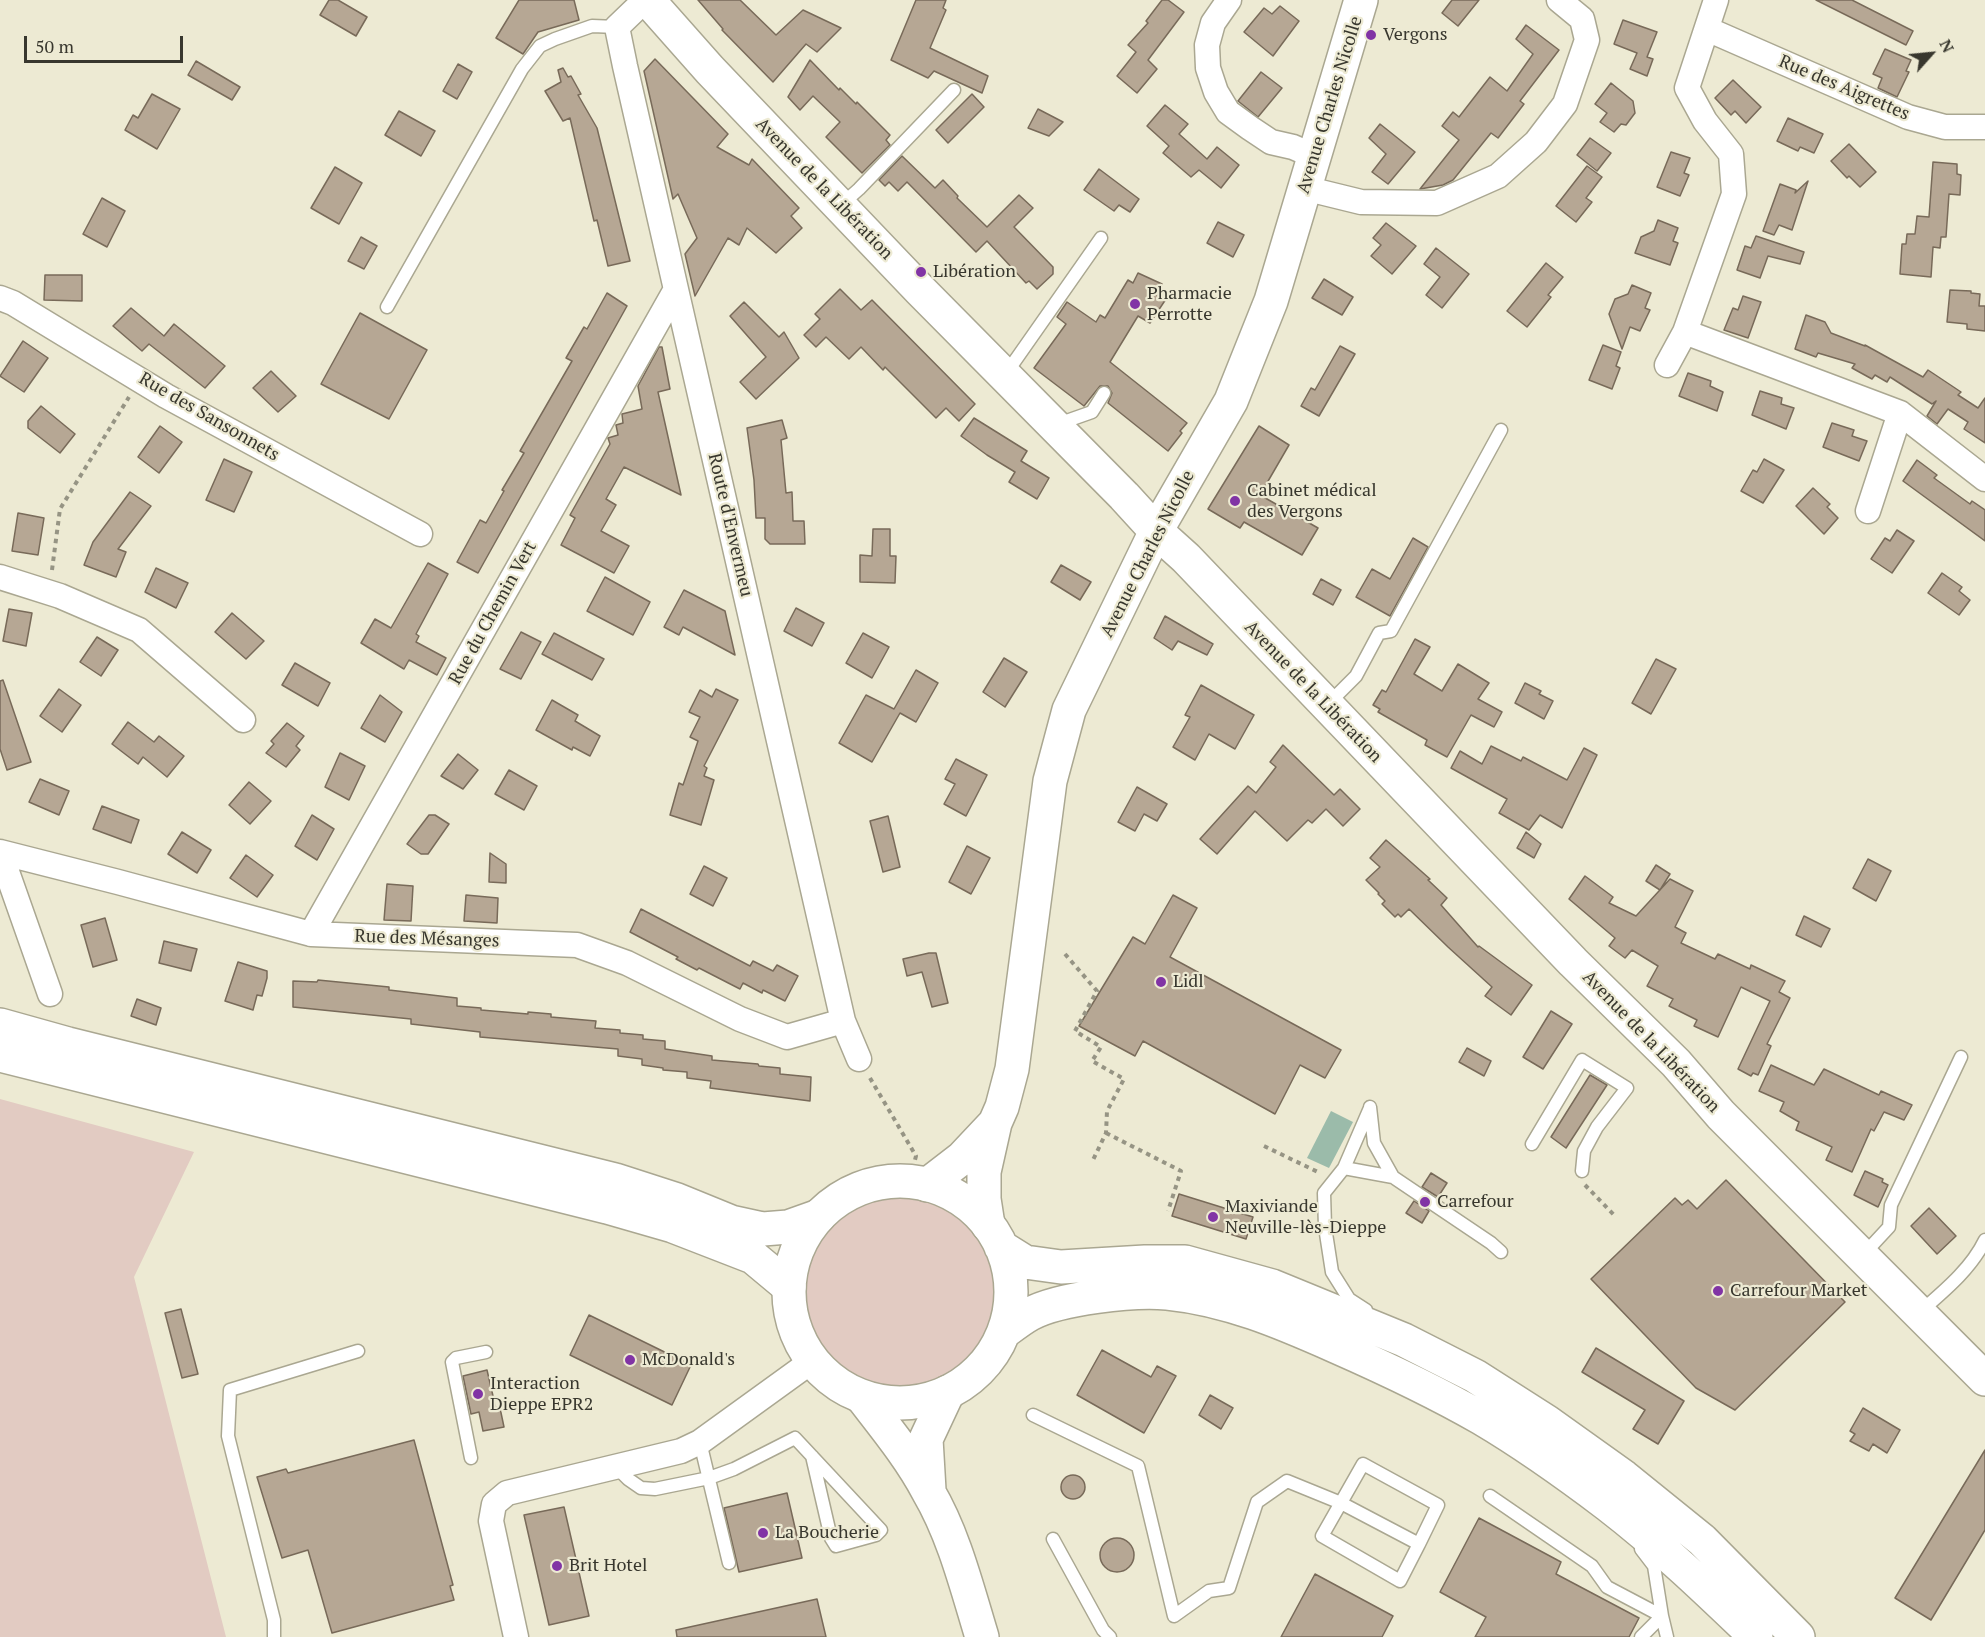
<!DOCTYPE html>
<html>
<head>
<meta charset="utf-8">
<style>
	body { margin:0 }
	#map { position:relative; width:1985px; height:1637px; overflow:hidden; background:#edead3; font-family:"PT Serif",serif }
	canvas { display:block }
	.north { position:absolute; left:1901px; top:24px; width:60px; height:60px; -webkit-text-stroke:4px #edead3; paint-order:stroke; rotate:63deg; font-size:16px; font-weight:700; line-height:24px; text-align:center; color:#38372e }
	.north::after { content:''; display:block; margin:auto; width:21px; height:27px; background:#38372e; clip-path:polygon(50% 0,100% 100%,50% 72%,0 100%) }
	.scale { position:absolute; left:24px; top:36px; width:159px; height:27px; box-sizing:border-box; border:3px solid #38372e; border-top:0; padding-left:8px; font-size:18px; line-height:21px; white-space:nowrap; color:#38372e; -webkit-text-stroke:4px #edead3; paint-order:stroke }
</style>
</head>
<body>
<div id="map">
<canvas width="1985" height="1637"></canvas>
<div class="north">N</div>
<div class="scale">50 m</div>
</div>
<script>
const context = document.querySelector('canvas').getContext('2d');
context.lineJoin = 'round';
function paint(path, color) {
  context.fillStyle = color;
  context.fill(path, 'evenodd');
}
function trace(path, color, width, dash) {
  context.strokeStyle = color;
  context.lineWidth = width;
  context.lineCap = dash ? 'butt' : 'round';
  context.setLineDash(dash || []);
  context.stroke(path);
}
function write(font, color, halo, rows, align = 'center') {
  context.font = font + ' "PT Serif",serif';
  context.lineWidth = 4.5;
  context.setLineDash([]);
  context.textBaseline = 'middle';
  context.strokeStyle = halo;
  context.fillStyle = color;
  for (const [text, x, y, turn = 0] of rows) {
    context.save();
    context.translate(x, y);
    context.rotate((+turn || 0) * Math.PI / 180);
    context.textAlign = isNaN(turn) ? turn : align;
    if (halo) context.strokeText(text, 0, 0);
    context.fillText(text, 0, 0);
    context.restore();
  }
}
paint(new Path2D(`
	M0,1099L194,1152L134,1277L226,1637H0Z
	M805 1292a95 95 0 1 1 190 0a95 95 0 1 1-190 0Z`), '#e2cbc2');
paint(new Path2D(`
	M1331,1111L1353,1122L1329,1168L1307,1158Z`), '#9bbbaa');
const building = new Path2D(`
	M329,0H338L367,17L356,36L320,15Z
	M519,0H574L579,20L538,32L523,54L496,38Z
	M698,0H740L776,35L803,10L841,28L817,52L806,44L773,82L722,30L723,29Z
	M916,0H946L943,8L946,10L930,48L988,76L982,93L934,71L928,78L891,60Z
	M1162,0H1168L1184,12L1148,60L1157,69L1137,93L1117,76L1136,52L1128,45L1148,23L1146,21Z
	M1452,0H1479L1458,26L1442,13Z
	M1816,0H1852L1913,31L1906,45Z
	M1280,6L1299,21L1273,56L1244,32L1264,8L1272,14Z
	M1623,20L1657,32L1647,57L1653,59L1647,76L1630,69L1637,53L1614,44Z
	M1526,25L1559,50L1520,101L1524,104L1498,138L1491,133L1453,180L1443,185L1420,189L1459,140L1442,126L1453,112L1459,117L1490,77L1507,91L1533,54L1516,39Z
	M1885,49L1911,60L1906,71L1909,72L1897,97L1878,88L1882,78L1873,74Z
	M655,59L728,134L717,147L749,165L752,159L799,208L791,216L802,228L776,253L747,228L739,245L728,238L695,296L685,254L697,238L678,194L673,199L644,71Z
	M810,60L839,90L840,88L856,104L857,102L890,135L886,140L890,145L862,173L826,137L840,122L813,96L800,110L788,97Z
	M196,61L240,87L232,100L188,75Z
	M458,64L472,72L457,99L443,91Z
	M563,68L568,77L571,76L581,94L578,95L597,128L630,261L608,266L597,220L594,221L570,118L563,121L545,91L561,82L558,70Z
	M1261,72L1282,88L1258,117L1238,101Z
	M1733,80L1761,107L1746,123L1735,111L1731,115L1715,98Z
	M1611,83L1633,101L1635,113L1626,125L1621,124L1614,132L1600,122L1607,113L1595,104Z
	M152,94L180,109L157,149L125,130L133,115L138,118Z
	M972,94L984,107L948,143L936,130Z
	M1165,105L1188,124L1179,134L1207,159L1217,147L1239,165L1221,188L1199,170L1191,177L1163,153L1169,146L1147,126Z
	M1038,109L1063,122L1049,136L1028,128Z
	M399,111L435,131L421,156L385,135Z
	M1788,118L1823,134L1814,153L1800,147L1798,151L1777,141Z
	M1380,124L1415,152L1388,184L1372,172L1386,154L1369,138Z
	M1590,138L1611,153L1597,171L1577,155Z
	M1849,144L1876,172L1860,187L1849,176L1847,178L1831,161Z
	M1671,152L1690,158L1684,173L1689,175L1680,196L1657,187Z
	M902,156L935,188L943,180L958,196L957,198L987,227L1019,195L1033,208L1014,227L1053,267V274L1037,289L1029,281L1026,283L987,241L976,252L907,182L898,191L889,182L885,186L879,180Z
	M1933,162L1957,164V174L1961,175L1960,195L1949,194L1946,237H1941L1940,248L1933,247L1931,277L1900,274L1902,244H1906L1907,234H1915L1917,216L1929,217Z
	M1587,166L1602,177L1586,198L1592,202L1576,222L1556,206Z
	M335,167L362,183L339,224L311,208Z
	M1099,169L1139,199L1130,212L1119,205L1114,211L1084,190Z
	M1808,181L1792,230L1779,225L1774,235L1763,231L1780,184L1796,190L1795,193Z
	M102,198L125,211L107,247L83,234Z
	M1658,220L1678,228L1673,241L1678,243L1670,265L1635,253L1641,237L1654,231Z
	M1218,222L1244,235L1233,257L1207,243Z
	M1386,223L1416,246L1392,274L1371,256L1381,245L1373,238Z
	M1756,236L1804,252L1800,264L1768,256L1760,278L1737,270L1745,246L1751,248Z
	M361,237L377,246L364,269L348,261Z
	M1436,248L1469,274L1442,308L1426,295L1440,277L1424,264Z
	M1546,263L1563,277L1548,295L1551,297L1527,327L1507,311Z
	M1138,273L1162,284L1157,295L1166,299L1150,323L1138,316L1110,362L1187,423L1180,431L1182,433L1168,451L1108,403L1112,393L1108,386H1100L1084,406L1034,368L1066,324L1057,317L1067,302L1096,322L1100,315L1105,318L1128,280L1133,283Z
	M45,275H82V301L44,300Z
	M1324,279L1353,297L1342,315L1312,298Z
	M1632,285L1651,293L1645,308L1650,310L1640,331L1630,327L1622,349L1609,314L1615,299L1628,294Z
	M840,289L861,310L872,300L975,404L959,421L946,408L936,418L885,367L883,370L861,347L849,359L826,337L816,347L804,335L820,319L815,314Z
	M1950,290L1971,291V293L1980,294L1979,306H1985V331L1967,329V324L1947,322Z
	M607,293L627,306L478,573L457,562L480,520L486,523L504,491L502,490L524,453L520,451L572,361L566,358L584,327L587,329Z
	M1743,296L1761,302L1748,338L1724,330L1733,308L1738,310Z
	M744,302L779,337L784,332L799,358L756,399L740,382L766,357L730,316Z
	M131,308L164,336L174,324L225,366L205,388L149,344L142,351L113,326Z
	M360,313L427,350L389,419L321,384Z
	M1806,315L1825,322L1831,333L1865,346V345L1923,377L1928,370L1961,392L1958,395L1978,408L1985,398V443L1964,429L1968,422L1948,409L1937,424L1927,416L1936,401L1932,404L1890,377L1887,382L1875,375L1872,379L1852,368L1855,364L1818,353L1816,357L1795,349Z
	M23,341L48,358L24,392L0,376Z
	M1603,345L1621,352L1616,366L1620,368L1612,389L1589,380Z
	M1340,346L1355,354L1319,416L1301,406L1311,388L1315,390Z
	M659,347H662L670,389L658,392L681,495L624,467L606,499L616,505L601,531L629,546L614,573L561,545L575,518L570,515L610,444L608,438L618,435L616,425L623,423L622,414L642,409L638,386Z
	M271,371L296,396L278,412L253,388Z
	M1688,373L1711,381L1710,386L1723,392L1717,411L1679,396Z
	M1760,391L1782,398L1781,404L1794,408L1786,429L1752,415Z
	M41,406L75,434L60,453L28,428V421Z
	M974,418L1027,451L1021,461L1049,478L1037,499L1009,482L1015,472L987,455L961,436Z
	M782,420L787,438L781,440L786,493L792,492L793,521H804L805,544H770L765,539V518H756L754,480L747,428Z
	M1832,423L1854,430L1852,436L1867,441L1859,461L1823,447Z
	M160,426L182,442L159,473L138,457Z
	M1259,426L1289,445L1260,495L1318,528L1302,555L1244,522L1240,528L1208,509Z
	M224,459L252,472L234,512L206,500Z
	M1764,459L1784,470L1763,503L1741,491L1753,470L1757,472Z
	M1917,460L1937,475L1934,478L1970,504L1972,501L1985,510V541L1903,481Z
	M1813,488L1830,504L1827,507L1838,518L1824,534L1796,506Z
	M130,492L151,506L118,549L126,552L116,577L84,565L93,542Z
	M18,513L44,518L38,555L12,551Z
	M873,529H890V556H896L895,583L860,582V555L872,556Z
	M1897,530L1914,541L1892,573L1871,559L1885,538L1890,541Z
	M1413,538L1428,547L1390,616L1356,597L1372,569L1390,579Z
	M428,563L448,574L416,634L419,636L416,642L446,658L437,675L409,660L404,669L361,643L375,619L391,628Z
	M1061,565L1091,582L1080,600L1051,582Z
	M156,568L188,583L176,608L145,592Z
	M1942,573L1962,587L1959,591L1970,600L1959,615L1928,593Z
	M605,577L650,602L633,635L587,611Z
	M1321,579L1341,590L1333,605L1313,594Z
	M684,590L725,611L735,655L683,627L679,635L664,627Z
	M796,608L824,623L812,646L784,631Z
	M9,609L32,613L26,646L3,641Z
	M232,613L264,641L246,659L215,632Z
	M1165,616L1213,644L1207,655L1178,641L1172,650L1154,638Z
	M521,632L541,642L521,679L500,669Z
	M554,633L604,659L592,680L542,654Z
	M863,633L889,647L872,678L846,663Z
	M97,637L118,650L101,676L80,662Z
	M1415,639L1430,647L1414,674L1442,691L1458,664L1489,683L1478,699L1502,712L1494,727L1471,715L1447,757L1425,745L1427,740L1378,712L1380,709L1373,705L1382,690L1386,692Z
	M1004,658L1027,672L1005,707L983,692Z
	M1656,659L1676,669L1651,714L1632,703Z
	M295,663L330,683L318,706L282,685Z
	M916,670L938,683L916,722L900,713L872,762L839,743L866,695L894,709Z
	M3,680L31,762L7,770L0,749V681Z
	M1525,683L1541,691L1539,694L1553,701L1544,719L1515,703Z
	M1201,685L1254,715L1235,749L1209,734L1195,760L1173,747L1190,717L1185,715Z
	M59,689L81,705L62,732L40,716Z
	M716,689L738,700L704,766L707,768L704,776L714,780L701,825L670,815L679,783L683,785L698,741L690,737L700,717L689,712L700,690L712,697Z
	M380,695L402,712L385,742L361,728Z
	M552,700L578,715L575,721L600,736L590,756L573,747L572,750L536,730Z
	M128,722L154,742L159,736L184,756L167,777L143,757L138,764L112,744Z
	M287,723L304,736L296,746L300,750L286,767L266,753L274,744L271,741Z
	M1283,745L1334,795L1340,789L1360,809L1343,826L1326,809L1312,823L1308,820L1287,841L1255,811L1217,854L1200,839L1248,786L1256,793L1276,767L1270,762Z
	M1491,746L1521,761L1523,757L1567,780L1584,748L1597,755L1562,828L1540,815L1529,830L1499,813L1507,799L1451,768L1460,751L1482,764Z
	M340,753L365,766L349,800L325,787Z
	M458,754L478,770L463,789L441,776Z
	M956,759L987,775L966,816L944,804L955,784L945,779Z
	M509,770L537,786L524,810L495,794Z
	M40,779L69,791L59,815L29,802Z
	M249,782L271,801L250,824L229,805Z
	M1137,787L1167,804L1157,821L1144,814L1135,831L1118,822Z
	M102,806L139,820L131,843L93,829Z
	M312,815L334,829L317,860L295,846Z
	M429,815H435L449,824L428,854H421L407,844Z
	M888,816L900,867L883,872L870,821Z
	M182,832L211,850L197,873L168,854Z
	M1526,832L1541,844L1534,858L1517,848Z
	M1386,840L1430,879L1428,880L1447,898L1441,905L1478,947L1479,946L1532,985L1511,1015L1485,996L1492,987L1448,947L1409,909L1401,917L1398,914L1395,917L1382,904L1385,901L1378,894L1379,893L1366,880L1380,867L1370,858Z
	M967,846L990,858L971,894L949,882Z
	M490,853L506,864V883L489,882Z
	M246,855L273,875L257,897L230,878Z
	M1868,859L1891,871L1876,901L1853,888Z
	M1656,865L1670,874L1660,890L1646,881Z
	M704,866L727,878L713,906L690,894Z
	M1585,876L1613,897L1609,903L1636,916L1670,879L1693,891L1675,927L1686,933L1681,943L1715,959L1718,954L1750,969L1751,965L1785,981L1779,992L1790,998L1767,1044L1771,1046L1758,1075L1753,1073L1751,1076L1738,1069L1770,1001L1741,987L1718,1037L1694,1026L1697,1020L1669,1006L1673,999L1647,986L1658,966L1632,950L1625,958L1609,946L1615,938L1569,899Z
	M387,884L413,886L411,921L384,920Z
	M466,895L498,898L497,923L464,921Z
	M1173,895L1197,908L1170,957L1341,1050L1325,1078L1300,1065L1275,1114L1143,1041L1135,1056L1079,1026L1133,937L1145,944Z
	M641,909L750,966L753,961L773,971L777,965L798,976L785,1001L763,990L762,993L743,983L740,989L699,968L697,970L676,959L678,957L630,932Z
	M1804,916L1830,929L1821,947L1796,935Z
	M105,918L117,960L93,967L81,925Z
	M164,941L197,949L191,971L159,963Z
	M929,953H936L948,1003L932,1007L922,972L907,976L903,959Z
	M238,962L267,971V978L262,996L257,995L253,1010L225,1001Z
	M318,980L389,987V990L457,998V1006L481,1008V1010L528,1014V1012L551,1014V1017L596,1021L595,1028L620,1030V1033L643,1035V1039L665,1041V1049L712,1056V1060L758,1064L759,1066L780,1068V1074L811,1077L810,1101L710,1088L711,1081L687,1078V1072L663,1070V1068L642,1065V1059L618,1056V1049L480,1037V1032L411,1024V1019L293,1007V981L317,982Z
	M137,999L161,1008L156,1025L131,1016Z
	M1551,1011L1572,1024L1543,1069L1523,1057Z
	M1467,1048L1491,1061L1484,1076L1459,1062Z
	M1771,1065L1814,1085L1824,1069L1879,1095L1881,1091L1912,1105L1904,1120L1884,1112L1874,1131L1871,1129L1852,1172L1826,1160L1832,1147L1796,1130L1799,1122L1780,1111L1784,1102L1759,1091Z
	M1590,1075L1607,1085L1566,1148L1551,1137Z
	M1865,1171L1883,1179L1882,1182L1888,1185L1878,1207L1854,1195Z
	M1431,1173L1447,1183L1438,1197L1422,1187Z
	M1726,1180L1845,1302L1735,1410L1696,1388L1591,1279L1675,1198L1682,1205L1688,1200L1697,1209Z
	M1179,1194L1253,1217L1246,1239L1172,1216Z
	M1414,1201L1429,1211L1422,1223L1406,1213Z
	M1929,1208L1956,1236L1937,1254L1911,1226Z
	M181,1309L198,1374L182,1378L165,1313Z
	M589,1315L691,1365L672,1405L570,1355Z
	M1596,1348L1684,1401L1658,1444L1633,1429L1645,1410L1582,1372Z
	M1102,1350L1151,1377L1157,1366L1176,1376L1144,1433L1077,1395Z
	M487,1370L496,1409L500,1408L504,1427L483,1431L479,1412L471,1414L463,1376Z
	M1210,1395L1233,1408L1221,1429L1199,1415Z
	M1863,1408L1900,1430L1887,1453L1873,1444L1869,1451L1850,1441L1855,1434L1850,1431Z
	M414,1440L453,1585L450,1586L454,1600L332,1633L308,1550L282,1558L257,1477L286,1469L288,1473Z
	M1985,1450V1530L1931,1620L1895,1598Z
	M1061 1487a12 12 0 1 1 24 0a12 12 0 1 1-24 0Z
	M787,1493L802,1558L739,1572L724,1508Z
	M564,1507L589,1616L549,1625L524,1515Z
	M1479,1518L1561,1562L1556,1574L1639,1618L1629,1637H1475L1486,1617L1440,1592Z
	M1100 1555a17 17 0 1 1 34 0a17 17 0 1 1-34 0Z
	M1315,1574L1393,1616L1382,1637H1281Z
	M817,1599L826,1637H677L676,1630Z`);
paint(building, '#b6a794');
trace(building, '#786a59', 1.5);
const lane = new Path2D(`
	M841,205L859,189L954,90
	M387,307L522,69L540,46L555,39L592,26L617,27
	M1005,375L1101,238
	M1058,424L1092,412L1104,393
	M1327,705L1356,676L1379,633L1391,631L1501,430
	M1370,1107L1374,1143L1393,1177L1491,1243L1501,1252
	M1532,1144L1582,1060L1627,1088L1597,1127L1584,1151L1582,1171
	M1344,1168L1370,1108
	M1863,1255L1889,1227L1891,1205L1961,1057
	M1366,1310L1349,1299L1332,1272L1325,1227L1324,1193L1344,1168L1393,1177
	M1920,1312C1944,1291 1971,1269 1985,1240
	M1033,1415L1138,1466L1174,1616L1209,1591L1229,1588L1257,1502L1287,1481L1341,1503L1419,1544L1400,1581L1322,1536L1363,1464L1438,1505L1419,1544
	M700,1442L729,1563
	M471,1458L452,1362L456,1358L486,1352
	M616,1467L628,1479L641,1488L655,1489L709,1478L734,1469L795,1438L881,1530L876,1535L836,1546L831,1538L812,1456
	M1490,1496L1592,1566L1607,1587L1662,1616L1641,1637
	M1053,1539L1103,1630L1110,1637
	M1641,1549L1654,1566L1662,1616L1667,1637
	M274,1637V1620L228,1436L230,1390L358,1351`);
const street = new Path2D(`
	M645,0L617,27L625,66L843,1021L859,1059
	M1229,0L1213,23L1207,45L1208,68L1216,92L1228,112L1250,128L1271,142L1293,147L1314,156
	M1707,29L1908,117L1945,127H1985
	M1304,188L1361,202L1437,203L1498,176L1536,142L1565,104L1587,40L1582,19L1559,0
	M0,298L13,303L166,396L420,534
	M1685,332L1900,413L1985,479
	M1667,365L1685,332L1734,194L1731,154L1705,121L1687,88L1716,0
	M1868,511L1900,413
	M0,577L60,596L139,630L243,720
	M0,852L118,882L311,934L577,945L627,963L740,1019L787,1037L843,1021
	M0,852L50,994
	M311,934L675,291
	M516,1637L491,1521L494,1504L507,1493L681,1451L700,1442L812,1361`);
const secondary = new Path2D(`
	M648,0L710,70L920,290L1124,496L1156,531L1186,558L1573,962L1676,1063L1721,1115L1985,1379
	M927,1185L962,1158L994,1124
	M988,1225L984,1199V1172L995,1123L1002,1107L1012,1069L1050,781L1069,710L1156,531L1231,401L1271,301L1361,0
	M862,1397C885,1427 910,1457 928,1491C954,1535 967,1588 982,1637
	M929,1490L926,1439L948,1392`);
const primary = new Path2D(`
	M789 1292a111 111 0 1 1 222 0a111 111 0 1 1-222 0Z
	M1001,1247L1025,1262L1061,1267L1145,1262H1185L1272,1286L1404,1340L1475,1376L1547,1422L1624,1477L1702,1540L1798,1637
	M1004,1332C1012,1326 1021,1319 1030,1314C1060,1298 1133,1290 1167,1293C1227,1299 1281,1322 1335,1346C1385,1368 1434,1391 1481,1418C1525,1444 1567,1474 1608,1505C1660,1545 1708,1591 1756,1637`);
const highway = new Path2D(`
	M0,1025L68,1044L615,1180L677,1200L731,1222L763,1229L788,1227L819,1216
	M0,1055L607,1207L673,1226L753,1257L789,1287`);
trace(lane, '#aaa791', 15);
trace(street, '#aaa791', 27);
trace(secondary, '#aaa791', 36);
trace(primary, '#aaa791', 36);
trace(highway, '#aaa791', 36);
trace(new Path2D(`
	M52,570L60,509L129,397
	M1065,954L1097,991L1075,1031L1101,1047L1092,1061L1124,1079L1107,1111L1106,1133L1093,1160
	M870,1078L916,1156L915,1160
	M1106,1133L1181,1171L1168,1211
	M1264,1146L1320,1173
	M1585,1185L1614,1215`), '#969484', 4, [4.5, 4.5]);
trace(lane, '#fff', 12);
trace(street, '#fff', 24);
trace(secondary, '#fff', 33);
trace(primary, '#fff', 33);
trace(highway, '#fff', 33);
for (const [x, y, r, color] of [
	[1371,35,6,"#8134a5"],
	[921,272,6,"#8134a5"],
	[1135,304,6,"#8134a5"],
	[1235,501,6,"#8134a5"],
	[1161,982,6,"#8134a5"],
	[1425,1202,6,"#8134a5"],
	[1213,1217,6,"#8134a5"],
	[1718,1291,6,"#8134a5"],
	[630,1360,6,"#8134a5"],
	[478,1394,6,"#8134a5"],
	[763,1533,6,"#8134a5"],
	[557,1566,6,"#8134a5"]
]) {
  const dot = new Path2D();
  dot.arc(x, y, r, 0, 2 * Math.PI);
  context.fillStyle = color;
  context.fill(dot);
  trace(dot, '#edead3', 2);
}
write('18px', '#38372e', '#edead3', [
	["Vergons",1383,35],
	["Libération",933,272],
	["Pharmacie",1147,294],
	["Perrotte",1147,315],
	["Cabinet médical",1247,491],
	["des Vergons",1247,512],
	["Lidl",1173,982],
	["Carrefour",1437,1202],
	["Maxiviande",1225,1207],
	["Neuville-lès-Dieppe",1225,1228],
	["Carrefour Market",1730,1291],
	["McDonald's",642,1360],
	["Interaction",490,1384],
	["Dieppe EPR2",490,1405],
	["La Boucherie",775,1533],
	["Brit Hotel",569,1566]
], 'left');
write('18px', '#38372e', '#edead3', [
	["Rue des Aigrettes",1844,88,23],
	["Avenue Charles Nicolle",1330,105,-73],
	["Avenue de la Libération",824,189,46],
	["Rue des Sansonnets",209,417,30],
	["Route d'Envermeu",730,525,77],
	["Avenue Charles Nicolle",1148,554,-63],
	["Rue du Chemin Vert",493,613,-61],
	["Avenue de la Libération",1313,692,46],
	["Rue des Mésanges",427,939,2],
	["Avenue de la Libération",1651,1042,46]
]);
</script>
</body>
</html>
